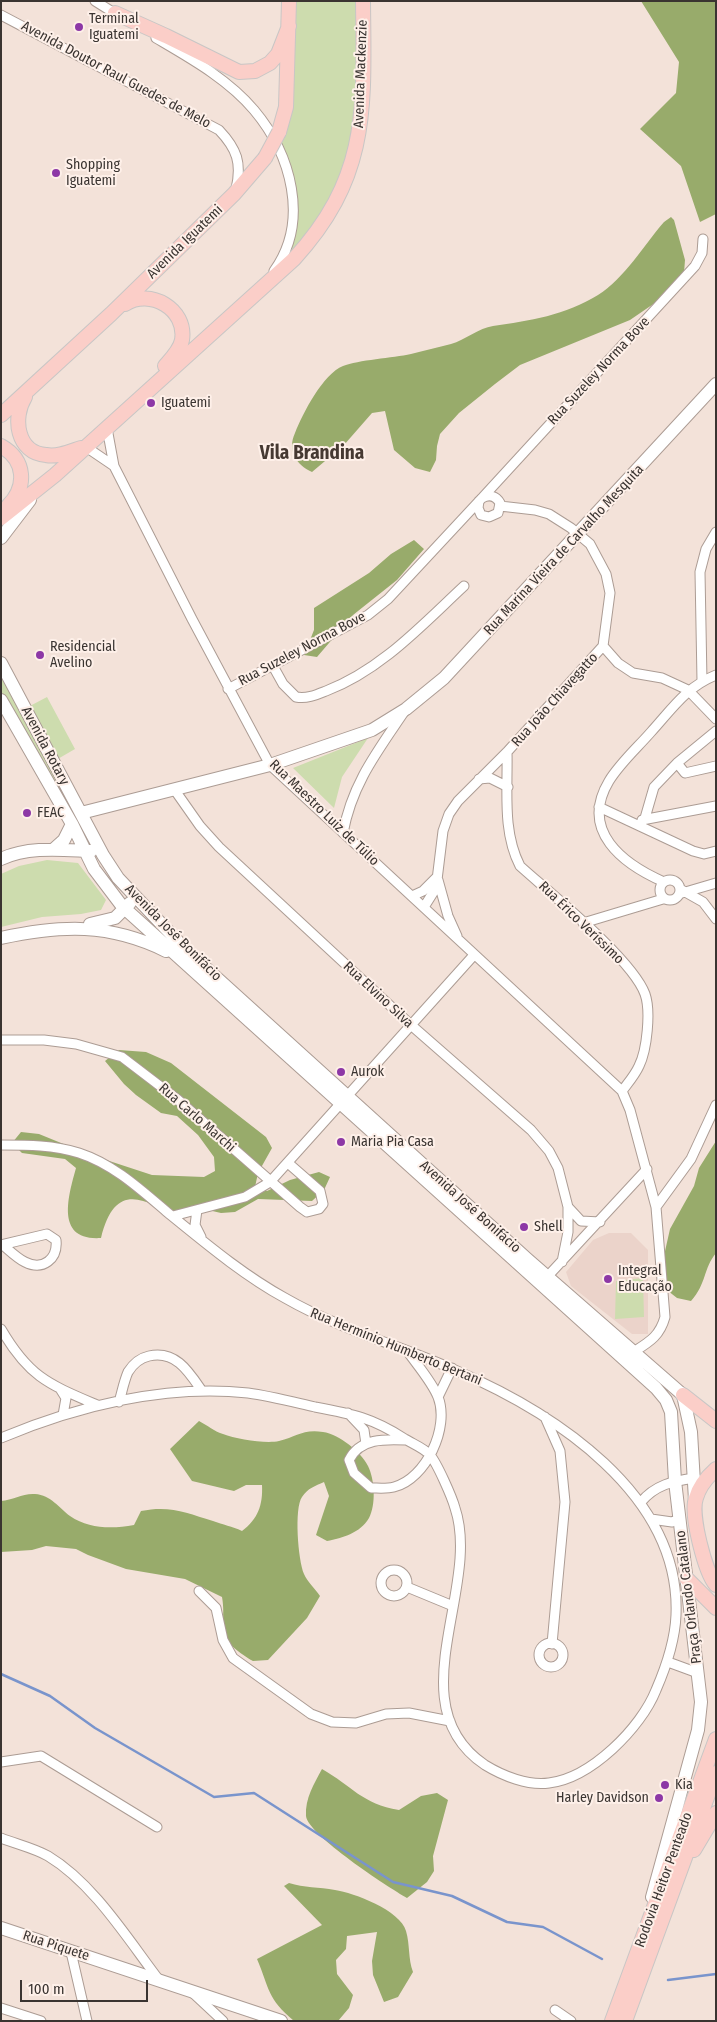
<!DOCTYPE html>
<html>
<head>
<meta charset="utf-8">
<style>
	body { margin:0 }
	#map { position:relative; width:717px; height:2022px; overflow:hidden; background:#f3e2d9; font-family:"Fira Sans Condensed",sans-serif }
	canvas { display:block }
	.frame { position:absolute; inset:0; border:2px solid #3a3431; pointer-events:none }
	.scale { position:absolute; left:20px; top:1980px; width:128px; height:22px; box-sizing:border-box; border:2px solid #3a3431; border-top:0; padding-left:6px; font-size:15px; line-height:18px; white-space:nowrap; color:#3a3431; -webkit-text-stroke:4px #fef0e9; paint-order:stroke }
</style>
</head>
<body>
<div id="map">
<canvas width="717" height="2022"></canvas>
<div class="frame"></div>
<div class="scale">100 m</div>
</div>
<script>
const context = document.querySelector('canvas').getContext('2d');
context.lineJoin = 'round';
function paint(path, color) {
  context.fillStyle = color;
  context.fill(path, 'evenodd');
}
function trace(path, color, width, dash) {
  context.strokeStyle = color;
  context.lineWidth = width;
  context.lineCap = dash ? 'butt' : 'round';
  context.setLineDash(dash || []);
  context.stroke(path);
}
function write(font, color, halo, rows, align = 'center') {
  context.font = font + ' "Fira Sans Condensed",sans-serif';
  context.lineWidth = 4;
  context.setLineDash([]);
  context.textBaseline = 'middle';
  context.strokeStyle = halo;
  context.fillStyle = color;
  for (const [text, x, y, turn = 0] of rows) {
    context.save();
    context.translate(x, y);
    context.rotate((+turn || 0) * Math.PI / 180);
    context.textAlign = isNaN(turn) ? turn : align;
    if (halo) context.strokeText(text, 0, 0);
    context.fillText(text, 0, 0);
    context.restore();
  }
}
paint(new Path2D(`
	M609,1233H631L648,1250V1334H632L571,1286L566,1272L593,1240Z`), '#ebd3ca');
paint(new Path2D(`
	M294,1H356V112L352,143L330,203L294,252H291L295,231L281,145L289,124L293,103Z
	M1,668L95,846H85L1,695Z
	M47,697L75,749L56,760L28,707Z
	M368,738L342,777L334,808L293,768Z
	M47,860L78,863L106,900L101,910L81,914L42,917L1,927V874L19,866Z
	M643,1278L644,1317L615,1319L616,1281Z`), '#cddcae');
paint(new Path2D(`
	M641,1H716V214L700,222L681,166L640,129L676,93L679,62Z
	M671,217L674,220L685,260L684,273L665,296L630,320L520,365L495,384L459,413L440,434L437,446L436,460L430,472L415,468L394,450L385,411L372,413L344,445L312,472C296,465 287,450 295,433C303,413 323,374 343,366C358,360 393,358 411,354C424,351 438,347 451,344C465,340 479,328 493,326C529,321 566,315 598,295C625,278 643,246 664,222Z
	M414,540L424,549L397,580L353,615L317,657L304,655L314,630V608L369,573L391,554Z
	M119,1050L146,1052L171,1063L266,1137L272,1148L258,1173L255,1187L267,1191L290,1180L319,1172L330,1177L324,1190L312,1201L258,1199L235,1212L221,1213L208,1210L181,1219C143,1198 115,1181 101,1238C55,1241 68,1197 76,1168L65,1159L22,1153L12,1143L21,1132L39,1134L88,1154L152,1175L204,1177L215,1171L214,1157L198,1135L177,1116L161,1113L136,1095L124,1084L105,1061Z
	M716,1141V1253C703,1269 707,1283 691,1301L677,1298L663,1287V1260L670,1229L694,1186L699,1168Z
	M199,1421C207,1425 215,1432 223,1434C236,1439 266,1444 279,1441C297,1437 302,1429 323,1432C339,1434 361,1452 368,1466C375,1480 376,1505 369,1518C360,1533 343,1538 327,1541L316,1535L329,1496L324,1482C315,1486 308,1488 302,1497C294,1508 298,1560 304,1574C307,1581 315,1589 320,1596L307,1618L268,1660L253,1661C241,1654 222,1642 223,1626C223,1615 224,1608 222,1597L185,1579L126,1569L88,1555L76,1549L46,1546L32,1550L1,1552V1501C13,1500 23,1493 35,1494C51,1495 59,1508 70,1516C89,1529 112,1529 134,1525L141,1511C170,1505 187,1513 213,1521C223,1525 232,1526 242,1531C258,1519 263,1505 262,1485H246L234,1491L192,1481L170,1449Z
	M322,1769C352,1786 362,1804 399,1810L421,1796L437,1793L448,1800L433,1856L434,1871L427,1882L407,1898C388,1887 308,1835 306,1816C305,1798 314,1784 322,1769Z
	M289,1883C304,1888 319,1887 335,1890C354,1893 400,1910 406,1931C410,1944 408,1959 413,1972L398,1997L384,2002L373,1975L372,1961L377,1932L347,1936L346,1949L336,1960L337,1974L353,1995L349,2008L338,2021H294C267,1998 270,1990 257,1959L322,1925L284,1886Z`), '#98ab6b');
trace(new Path2D(`
	M1,1674L50,1696L95,1728L214,1797L254,1793L393,1882L452,1896L507,1922L543,1927L602,1959
	M668,1980L716,1974`), '#7994cc', 2.5);
const street = new Path2D(`
	M95,1L119,16
	M1,15L219,130C237,149 242,163 236,189
	M156,38C190,58 228,79 254,110C291,154 310,221 274,271
	M107,428L114,466L192,619L270,765L622,1091L630,1110L656,1207L665,1317C660,1335 651,1341 635,1351
	M86,447L114,466
	M483,497L695,266L702,253L703,239
	M603,646L618,663L633,673L662,678L688,690L716,719
	M273,666L283,684L296,697C307,699 316,695 326,691C381,670 422,625 464,586
	M702,681L700,572L706,549L716,532
	M228,689L368,615L388,599L482,498C489,494 496,496 500,503L498,513L489,517L481,515L478,508L479,501
	M507,752C508,790 502,831 520,866C551,894 632,959 645,994C651,1011 647,1050 639,1066C635,1075 628,1083 622,1091
	M677,763L685,773L716,766
	M479,779L490,778L508,787
	M174,789L200,826L219,847L411,1025L531,1130L549,1151L558,1168L568,1207V1232L562,1262
	M599,807L693,851L704,854L716,851
	M645,818L654,787L677,763L716,731
	M642,820L716,806
	M343,833C352,784 377,752 404,712
	M660 890a10 10 0 1 1 20 0a10 10 0 1 1-20 0Z
	M438,880L448,916L457,936
	M664,882C623,864 579,831 609,781C620,763 637,748 651,732C672,709 686,687 716,675
	M680,889L703,902L716,919
	M682,893L716,883
	M412,896L423,891L437,877
	M424,907L436,888L443,831L449,814L458,801L507,752L603,646L610,593L606,574L590,544L571,528L549,514L535,510L500,506
	M583,923L663,899
	M1,1040H44L76,1044L122,1057L177,1099L300,1207L307,1212L319,1209L323,1204L320,1191L288,1163
	M1,1145C27,1145 54,1145 79,1153C113,1164 140,1189 167,1212C204,1242 243,1275 285,1298C339,1329 398,1345 455,1370C553,1412 681,1494 676,1615C675,1641 666,1667 656,1690C641,1728 591,1778 549,1783C528,1786 503,1776 485,1765C396,1705 482,1588 455,1508C452,1497 437,1463 430,1455C424,1448 413,1444 405,1439C373,1418 353,1414 315,1407C293,1402 270,1396 248,1393C166,1384 77,1406 1,1438
	M568,1207L581,1221L600,1222
	M656,1207L691,1159L716,1105
	M197,1210L195,1225L201,1237
	M173,1216L245,1197L270,1182L474,955
	M1,1245L47,1234L56,1240C58,1259 43,1271 25,1262C17,1258 10,1251 3,1245
	M547,1277L647,1169
	M1,1329C29,1377 48,1384 97,1405
	M61,1390L66,1398L63,1415
	M438,1397L452,1368
	M119,1402C122,1392 124,1381 128,1372C133,1364 140,1358 149,1356C176,1350 189,1372 202,1391
	M348,1413L364,1430L366,1444
	M545,1417L560,1451L565,1502L552,1644
	M406,1440C385,1439 360,1438 349,1460L354,1473L371,1488C378,1488 387,1489 394,1487C426,1479 450,1427 438,1397C432,1382 418,1366 408,1352
	M641,1502C655,1485 673,1481 694,1478
	M651,1519L672,1522L680,1519
	M381 1583a13 13 0 1 1 26 0a13 13 0 1 1-26 0Z
	M407,1587L453,1606
	M199,1591L216,1608L223,1640L233,1658L311,1714L332,1722L356,1723L386,1714L409,1713L450,1721
	M539 1655a12 12 0 1 1 24 0a12 12 0 1 1-24 0Z
	M668,1662L698,1673
	M1,1762L41,1756L157,1827
	M1,1838C16,1844 34,1848 48,1856C93,1883 127,1938 159,1980
	M71,1952L87,2021
	M194,1994L223,2021
	M1,2008L41,2021
	M555,2010L571,2021`);
const secondary = new Path2D(`
	M1,538L30,500
	M1,663L103,855L118,878L187,951L527,1259L683,1395L691,1432L695,1500
	M1,700L72,824L94,869L122,906L656,1388L666,1400L671,1412L675,1481L701,1702L698,1730L652,1897
	M81,813L270,765L372,730L406,709L444,678L716,384
	M54,849L64,840L72,824
	M1,859C29,846 62,850 91,851
	M90,924L115,918L130,903
	M1,938C62,925 109,923 166,951
	M1,1928L281,2021`);
const primary = new Path2D(`
	M115,13L166,36L239,72L255,71L270,63L278,54L289,26
	M279,132L286,107L289,1
	M125,304C150,288 187,309 182,340C180,350 171,359 165,366
	M25,397C12,418 17,453 46,455C58,457 69,452 81,448
	M1,415L111,314L234,194L265,158
	M1,446C26,460 27,487 8,506
	M1,518L55,475L294,259C370,176 364,107 363,1
	M683,1395L716,1421
	M716,1469C707,1477 699,1487 696,1498C690,1514 705,1572 716,1585
	M687,1579L716,1608
	M694,1850L716,1813
	M612,2021L716,1739
	M625,2021L716,1773`);
trace(street, '#ac9c94', 11);
trace(secondary, '#ac9c94', 14);
trace(primary, '#c8c6c5', 16);
trace(street, '#fff', 9);
trace(secondary, '#fff', 12);
trace(primary, '#fbcec8', 14);
const primaryBridge = new Path2D(`
	M265,158L279,132`);
trace(primaryBridge, '#c8c6c5', 16, []);
trace(primaryBridge, '#fbcec8', 14);
for (const [x, y, r, color] of [
	[79,27,5,"#8d38a6"],
	[56,173,5,"#8d38a6"],
	[151,403,5,"#8d38a6"],
	[40,655,5,"#8d38a6"],
	[27,813,5,"#8d38a6"],
	[341,1072,5,"#8d38a6"],
	[341,1142,5,"#8d38a6"],
	[524,1227,5,"#8d38a6"],
	[608,1279,5,"#8d38a6"],
	[665,1785,5,"#8d38a6"],
	[659,1798,5,"#8d38a6"]
]) {
  const dot = new Path2D();
  dot.arc(x, y, r, 0, 2 * Math.PI);
  context.fillStyle = color;
  context.fill(dot);
  trace(dot, '#fef0e9', 2);
}
write('14px', '#3a3431', '#fef0e9', [
	["Terminal",89,19],
	["Iguatemi",89,35],
	["Shopping",66,165],
	["Iguatemi",66,181],
	["Iguatemi",161,403],
	["Residencial",50,647],
	["Avelino",50,663],
	["FEAC",37,813],
	["Aurok",351,1072],
	["Maria Pia Casa",351,1142],
	["Shell",534,1227],
	["Integral",618,1271],
	["Educação",618,1287],
	["Kia",675,1785],
	["Harley Davidson",649,1798,"right"]
], 'left');
write('14px', '#3a3431', '#fef0e9', [
	["Avenida Mackenzie",361,74,-88],
	["Avenida Doutor Raul Guedes de Melo",116,75,28],
	["Avenida Iguatemi",185,242,-44],
	["Rua Suzeley Norma Bove",599,371,-47],
	["Rua Marina Vieira de Carvalho Mesquita",564,550,-47],
	["Rua Suzeley Norma Bove",302,649,-28],
	["Rua João Chiavegatto",555,700,-48],
	["Avenida Rotary",45,746,62],
	["Rua Maestro Luiz de Túlio",324,813,44],
	["Rua Érico Veríssimo",581,923,44],
	["Avenida José Bonifácio",173,933,45],
	["Rua Elvino Silva",378,995,43],
	["Rua Carlo Marchi",197,1118,41],
	["Avenida José Bonifácio",470,1207,42],
	["Rua Hermínio Humberto Bertani",396,1347,22],
	["Praça Orlando Catalano",689,1597,-97],
	["Rodovia Heitor Penteado",664,1880,-70],
	["Rua Piquete",56,1946,18]
]);
write('bold 19px', '#463932', '#fef0e9', [
	["Vila Brandina",312,454]
]);
</script>
</body>
</html>
